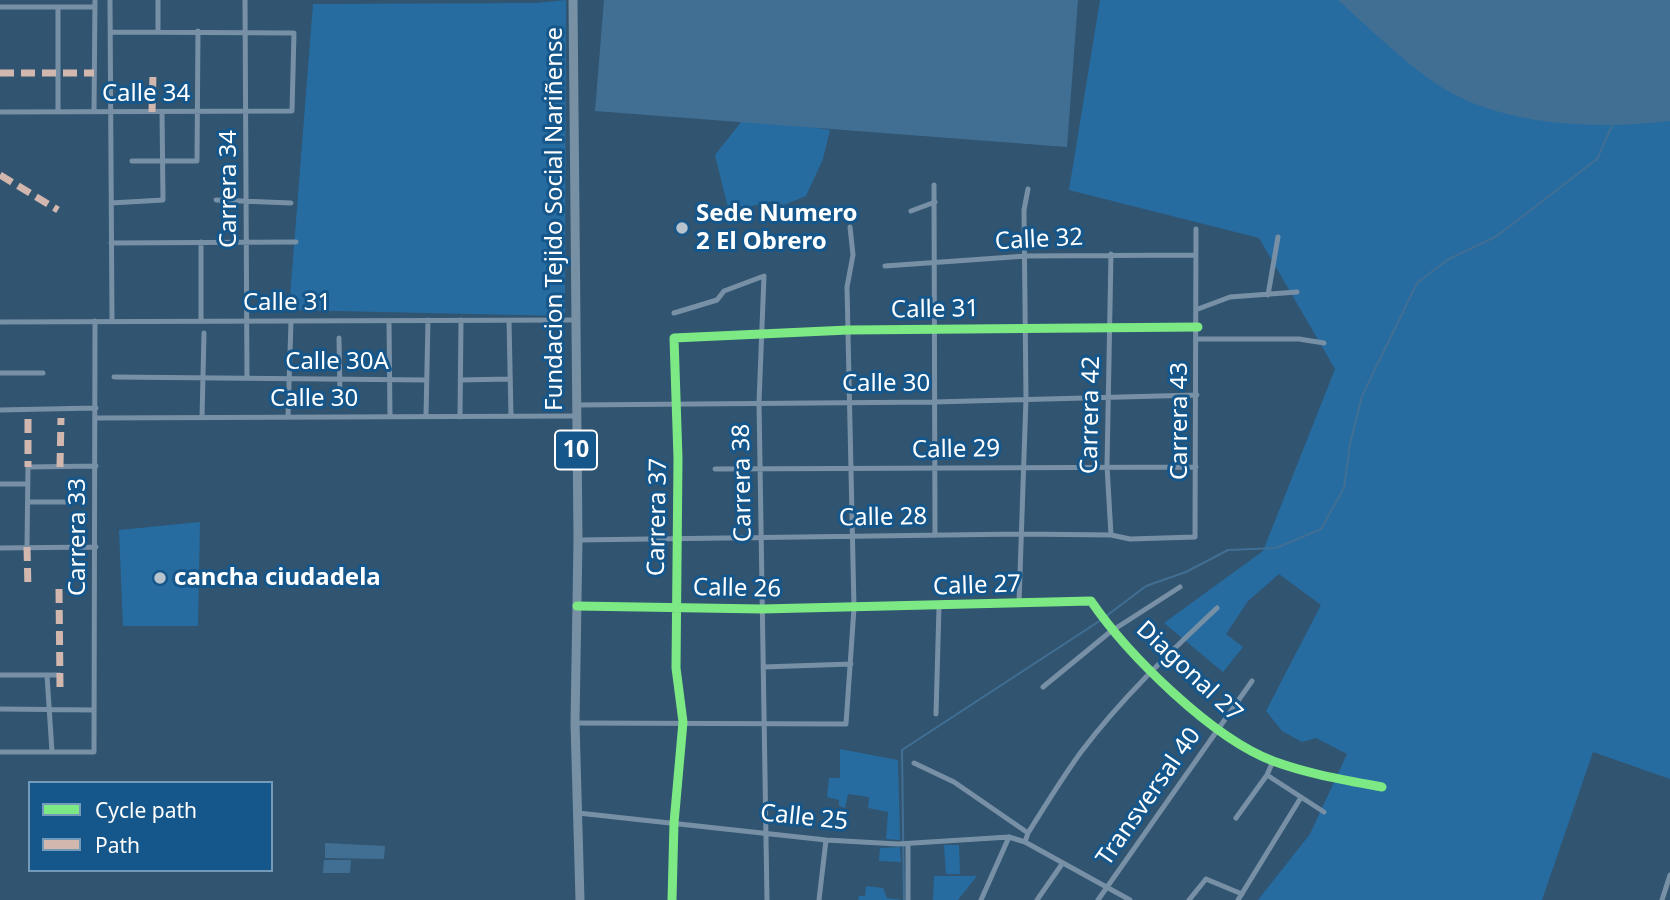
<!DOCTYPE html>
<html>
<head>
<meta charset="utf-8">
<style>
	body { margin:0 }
	#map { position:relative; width:1670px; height:900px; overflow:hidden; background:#315470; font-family:"Noto Sans",sans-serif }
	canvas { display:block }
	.legend { position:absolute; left:28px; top:781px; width:245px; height:91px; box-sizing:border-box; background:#16578b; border:2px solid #739ab9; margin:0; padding:9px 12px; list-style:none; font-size:21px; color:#fff }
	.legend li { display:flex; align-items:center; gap:14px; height:35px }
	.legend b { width:35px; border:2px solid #739ab9 }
</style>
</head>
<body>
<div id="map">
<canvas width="1670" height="900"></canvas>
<ul class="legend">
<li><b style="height:9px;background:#7ce984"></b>Cycle path</li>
<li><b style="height:9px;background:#d1b7ad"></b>Path</li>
</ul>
</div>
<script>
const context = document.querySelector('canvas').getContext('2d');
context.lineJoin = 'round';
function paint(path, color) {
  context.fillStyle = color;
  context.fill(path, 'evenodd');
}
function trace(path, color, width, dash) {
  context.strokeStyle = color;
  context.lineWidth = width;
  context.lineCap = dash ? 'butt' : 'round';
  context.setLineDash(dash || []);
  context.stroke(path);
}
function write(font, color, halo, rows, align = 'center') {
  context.font = font + ' "Noto Sans",sans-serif';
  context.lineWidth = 6;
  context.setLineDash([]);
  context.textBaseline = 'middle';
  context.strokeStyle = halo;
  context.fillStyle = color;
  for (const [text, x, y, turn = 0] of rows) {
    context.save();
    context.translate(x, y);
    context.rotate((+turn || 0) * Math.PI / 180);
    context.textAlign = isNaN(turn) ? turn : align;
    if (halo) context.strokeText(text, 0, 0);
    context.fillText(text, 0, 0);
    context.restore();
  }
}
paint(new Path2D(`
	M566,0L565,316L289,310L313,4L536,3Z
	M1100,0H1670V779L1593,752L1542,900H1258L1310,834L1347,754L1316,738L1302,742L1282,731L1266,711L1321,605L1279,574L1248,601L1226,634L1243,647L1223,672L1164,623L1263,551L1335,369L1259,238L1069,190Z
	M745,117L830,130L823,159L806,196L784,205L772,201L729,212L715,155Z
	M200,522L198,626H123L119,530Z
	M840,749L898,760L900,840L886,839L888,812L868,808L869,797L848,794L845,808L839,806V800L827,797L829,778H840Z
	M944,845H959L960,874H946Z
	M900,847L901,862L879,861L880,848Z
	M934,876H977L958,900H933Z
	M866,886L883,888L887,898L902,900H858L859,896H865Z`), '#276ca0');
paint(new Path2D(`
	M604,0H1078L1067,147L595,111Z
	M1338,0H1670V121C1601,129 1519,127 1455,95C1418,76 1369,28 1338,0Z
	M325,843L385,846L384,859L325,858Z
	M324,860H351L350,873H323Z`), '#416f94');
trace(new Path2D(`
	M1105,617L1146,586L1186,572L1228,550L1276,548L1321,529L1344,488L1350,444L1362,396L1417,283L1447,260L1497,236L1597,159L1612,126
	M904,900L902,750L1101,620`), '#416f94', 2);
trace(new Path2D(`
	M110,0L112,321
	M245,0L247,378
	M0,7H95
	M158,31V0
	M0,112L292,111L294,33L110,32
	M58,112V7
	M94,112L95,0
	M132,161H197L198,31
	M934,185L935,535
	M216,200L291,203
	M111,203L163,200L162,112
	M911,211L935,202
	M111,243L296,242
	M885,266L1026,256L1196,255
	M1268,295L1278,237
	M1198,309L1230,297L1297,292
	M674,313L717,300L724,291L764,276L759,402L767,900
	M509,320L511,416
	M201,321V242
	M389,321L390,417
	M0,322L574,320
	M339,338L340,396
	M1198,339H1299L1324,343
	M0,373H43
	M114,377L427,380
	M460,380L510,379
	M575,405L934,402L1197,395
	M0,410L96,408
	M426,416L428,320
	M288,417L291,321
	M460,417L461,320
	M96,418L575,416
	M202,418L204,333
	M715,469L1196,467
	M0,484H28
	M28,502H69
	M1111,535L1107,466L1111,254
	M578,540L1020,534L1111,535L1130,539L1195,537L1196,229
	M27,547L28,467L96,466
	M0,548L96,547
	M1019,603L1026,398L1024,210L1028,189
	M577,606L762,609L1091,601C1128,655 1212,738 1273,761C1308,774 1345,780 1382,787
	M763,667L851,664
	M0,675H60
	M47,675L52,752
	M1043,687L1110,632L1180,587
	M0,709L94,710
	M936,714L939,607
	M575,723L846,724L854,608L847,287L853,255L850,227
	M0,752H94L95,321
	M914,763L954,782L1028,833
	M1267,775L1324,812
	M578,813L826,840L898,844L1009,837L1025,842L1130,900
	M1236,818L1267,775L1273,761
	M1025,842L1028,833C1045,806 1062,778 1081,752C1121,699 1169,653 1217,608
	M908,844V900
	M672,900L674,823L683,722L676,668L678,458L674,338L848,330L1198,327
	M819,900L826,840
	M981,900L1009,837
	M1037,900L1062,864
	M1098,900L1252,681
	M1189,900L1206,879L1242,894
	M1238,900L1300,799
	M1662,900L1670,875`), '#7890a5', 5);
trace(new Path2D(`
	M573,0L578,540L575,723L580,900`), '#7790a3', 9);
trace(new Path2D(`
	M0,73H94
	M152,112L153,74
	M0,175L58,210
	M28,419V467
	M60,467L61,418
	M27,547L28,589
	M59,589L60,687`), '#d1b7ad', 7, [14, 7]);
trace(new Path2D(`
	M577,606L762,609L1091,601C1128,655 1212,738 1273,761C1308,774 1345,780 1382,787
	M672,900L674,823L683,722L676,668L678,458L674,338L848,330L1198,327`), '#7ce984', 9);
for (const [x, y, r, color] of [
	[682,228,7,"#b7c3cd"],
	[160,578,7,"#b7c3cd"]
]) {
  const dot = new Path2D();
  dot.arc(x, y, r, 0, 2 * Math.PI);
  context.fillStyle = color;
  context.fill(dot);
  trace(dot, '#16578b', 2.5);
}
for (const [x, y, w] of [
	[576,450,42]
]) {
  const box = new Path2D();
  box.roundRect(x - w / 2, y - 19.5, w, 39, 5);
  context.fillStyle = '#16578b';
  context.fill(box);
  trace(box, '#fff', 2);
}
write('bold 23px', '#fff', null, [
	["10",576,450]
]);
write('24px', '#fff', '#16578b', [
	["Calle 34",146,94],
	["Carrera 34",229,189,-90],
	["Fundacion Tejido Social Nariñense",555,219,-90],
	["Calle 32",1039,240,-3],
	["Calle 31",287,303],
	["Calle 31",935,310,-1],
	["Calle 30A",337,362],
	["Calle 30",886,384],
	["Calle 30",314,399],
	["Carrera 42",1091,415,-89],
	["Carrera 43",1180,421,-90],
	["Calle 29",956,450,-1],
	["Carrera 38",743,483,-91],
	["Carrera 37",658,517,-89],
	["Calle 28",883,518,-1],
	["Carrera 33",78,537,-90],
	["Calle 27",977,586,-2],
	["Calle 26",737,589,1],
	["Diagonal 27",1189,672,43],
	["Transversal 40",1149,797,-55],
	["Calle 25",804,818,6]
]);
write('bold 24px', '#fff', '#16578b', [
	["Sede Numero",696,214],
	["2 El Obrero",696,242],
	["cancha ciudadela",174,578]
], 'left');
</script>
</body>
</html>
